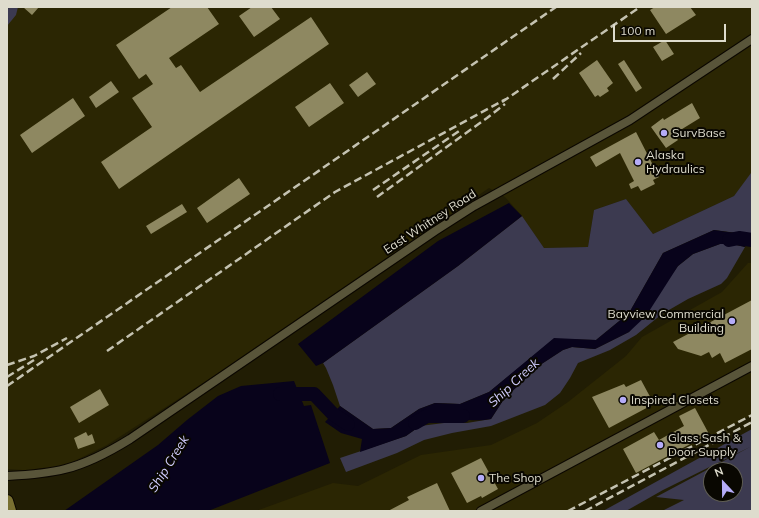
<!DOCTYPE html>
<html>
<head>
<meta charset="utf-8">
<style>
	body { margin:0 }
	#map { position:relative; width:759px; height:518px; overflow:hidden; background:#211d04; font-family:Mulish,sans-serif }
	canvas { display:block }
	.frame { position:absolute; inset:0; border:8px solid #dedccd; pointer-events:none }
	.north { position:absolute; left:703px; top:462px; width:40px; height:40px; box-sizing:border-box; background:#090701; border:1px solid #5e5c53; border-radius:50%; rotate:338deg; font-size:11px; font-weight:700; line-height:16px; text-align:center; color:#dedccd }
	.north::after { content:''; display:block; margin:auto; width:14px; height:18px; background:#b5acf8; clip-path:polygon(50% 0,100% 100%,50% 72%,0 100%) }
	.scale { position:absolute; left:613px; top:24px; width:113px; height:18px; box-sizing:border-box; border:2px solid #dedccd; border-top:0; padding-left:5px; font-size:12px; line-height:14px; white-space:nowrap; color:#dedccd; -webkit-text-stroke:3px #090701; paint-order:stroke }
</style>
</head>
<body>
<div id="map">
<canvas width="759" height="518"></canvas>
<div class="frame"></div>
<div class="north">N</div>
<div class="scale">100 m</div>
</div>
<script>
const context = document.querySelector('canvas').getContext('2d');
context.lineJoin = 'round';
function paint(path, color) {
  context.fillStyle = color;
  context.fill(path, 'evenodd');
}
function trace(path, color, width, dash) {
  context.strokeStyle = color;
  context.lineWidth = width;
  context.lineCap = dash ? 'butt' : 'round';
  context.setLineDash(dash || []);
  context.stroke(path);
}
function write(font, color, halo, rows, align = 'center') {
  context.font = font + ' Mulish,sans-serif';
  context.lineWidth = 4;
  context.setLineDash([]);
  context.textBaseline = 'middle';
  context.strokeStyle = halo;
  context.fillStyle = color;
  for (const [text, x, y, turn = 0] of rows) {
    context.save();
    context.translate(x, y);
    context.rotate((+turn || 0) * Math.PI / 180);
    context.textAlign = isNaN(turn) ? turn : align;
    if (halo) context.strokeText(text, 0, 0);
    context.fillText(text, 0, 0);
    context.restore();
  }
}
paint(new Path2D(`
	M17,7H752V173L734,196L653,234L626,199L594,210L588,247L544,248L522,216L505,197L489,188L214,376L107,445L52,472L7,469V20Z
	M748,263H752V415L568,511H256L333,483L358,486L421,455L491,445L537,423L568,402L626,356L642,337L722,292Z`), '#2b2603');
paint(new Path2D(`
	M9,7H18L16,15L7,26V10Z
	M751,173H752V235L714,230L663,253L629,313L596,340L554,339L489,392L460,404L435,403L419,409L391,428L373,429L340,406L333,385L326,368L323,363L458,266L522,216L544,248L588,247L594,210L626,199L653,234L734,196Z
	M720,244H732L745,247L727,278L721,284L688,299L662,314L636,335L610,350L578,363L570,378L560,393L545,405L491,426L452,433L424,440L397,453L346,472L340,458L406,436L420,426L444,423H467L491,419L504,399L540,365L563,350L572,347L595,349L629,332L678,266L693,254Z
	M752,429V511H662L684,500L656,497L750,447L663,490L626,511H603ZM711,470H735V494H711Z`), '#3c3a50');
paint(new Path2D(`
	M509,203L522,216L458,266L323,363L316,366L298,344L438,241Z
	M714,230L749,235L745,247L732,244H720L693,254L678,266L646,316L629,332L595,349L572,347L563,350L540,365L504,399L491,419C471,423 454,417 434,413L420,426L406,436L360,452L362,439L341,433L325,422L340,406L373,429L391,428L419,409L435,403L460,404L489,392L554,338L596,340L629,313L663,253Z
	M294,381L304,406L311,405L330,463L208,511H64L158,445L187,420L218,396L241,386Z`), '#08031b');
trace(new Path2D(`
	M729,240L739,238L752,240
	M280,394H314L333,414L348,424
	M415,423L427,416H463`), '#08031b', 14);
paint(new Path2D(`
	M23,7H39L32,15Z
	M172,7H207L219,24L169,58L176,68L181,65L200,92L311,17L329,44L119,189L101,162L152,127L132,98L153,84L146,74L139,79L116,45Z
	M252,7H271L280,19L254,37L239,16Z
	M655,7H690L696,15L666,34L650,10Z
	M665,40L674,54L662,61L653,47Z
	M597,60L613,83L607,88L609,91L600,97L598,95L595,97L579,73Z
	M624,60L642,88L636,92L618,64Z
	M367,72L376,84L358,97L349,85Z
	M111,81L119,92L96,108L89,97Z
	M330,83L344,103L309,127L295,107Z
	M73,98L85,116L32,153L20,135Z
	M692,103L700,118L674,134L678,140L666,148L651,127L663,118L664,120Z
	M636,132L659,177L653,180L655,184L641,191L638,186L631,189L629,184L634,181L620,153L596,167L590,157Z
	M239,178L250,194L207,223L197,208Z
	M182,204L187,212L151,234L146,226Z
	M752,300V349L725,363L720,353L712,358L709,352L701,356L678,349L673,342Z
	M641,380L654,404L609,428L592,397L624,384L626,387Z
	M100,389L109,405L79,423L70,407Z
	M695,408L709,434L636,473L623,449L654,432L659,440L684,426L679,416Z
	M86,432L88,436L92,434L95,443L78,449L74,438Z
	M481,458L498,489L482,498L481,496L467,503L451,473Z
	M437,483L450,511H388L409,500L407,497Z`), '#8e8861');
const minor = new Path2D(`
	M7,476C26,475 46,474 65,469C89,463 109,452 130,439L435,231L474,206L630,120L752,39
	M481,511L752,366`);
const primary = new Path2D(`
	M7,501L10,511`);
trace(minor, '#0b0700', 10);
trace(primary, '#0b0700', 14);
trace(minor, '#59553a', 8);
trace(primary, '#797031', 12);
trace(new Path2D(`
	M553,79L581,53
	M502,102L640,7
	M373,190L459,131
	M377,197L487,118L505,104
	M107,351L335,192L506,99
	M7,365L34,356L67,338
	M7,377L34,360
	M7,386L556,7
	M568,511L752,415
	M585,511L752,422`), '#c4c2b1', 2.5, [8, 4]);
for (const [x, y, r, color] of [
	[664,133,4,"#b5acf8"],
	[638,162,4,"#b5acf8"],
	[732,321,4,"#b5acf8"],
	[623,400,4,"#b5acf8"],
	[660,445,4,"#b5acf8"],
	[481,478,4,"#b5acf8"]
]) {
  const dot = new Path2D();
  dot.arc(x, y, r, 0, 2 * Math.PI);
  context.fillStyle = color;
  context.fill(dot);
  trace(dot, '#090701', 1.5);
}
write('12px', '#dedccd', '#090701', [
	["SurvBase",672,133],
	["Alaska",646,155],
	["Hydraulics",646,169],
	["Bayview Commercial",724,314,"right"],
	["Building",724,328,"right"],
	["Inspired Closets",631,400],
	["Glass Sash &",668,438],
	["Door Supply",668,452],
	["The Shop",489,478]
], 'left');
write('12px', '#dedccd', '#090701', [
	["East Whitney Road",430,222,-33]
]);
write('italic 13px', '#d1cdfe', '#090701', [
	["Ship Creek",514,383,-43],
	["Ship Creek",169,464,-58]
]);
</script>
</body>
</html>
